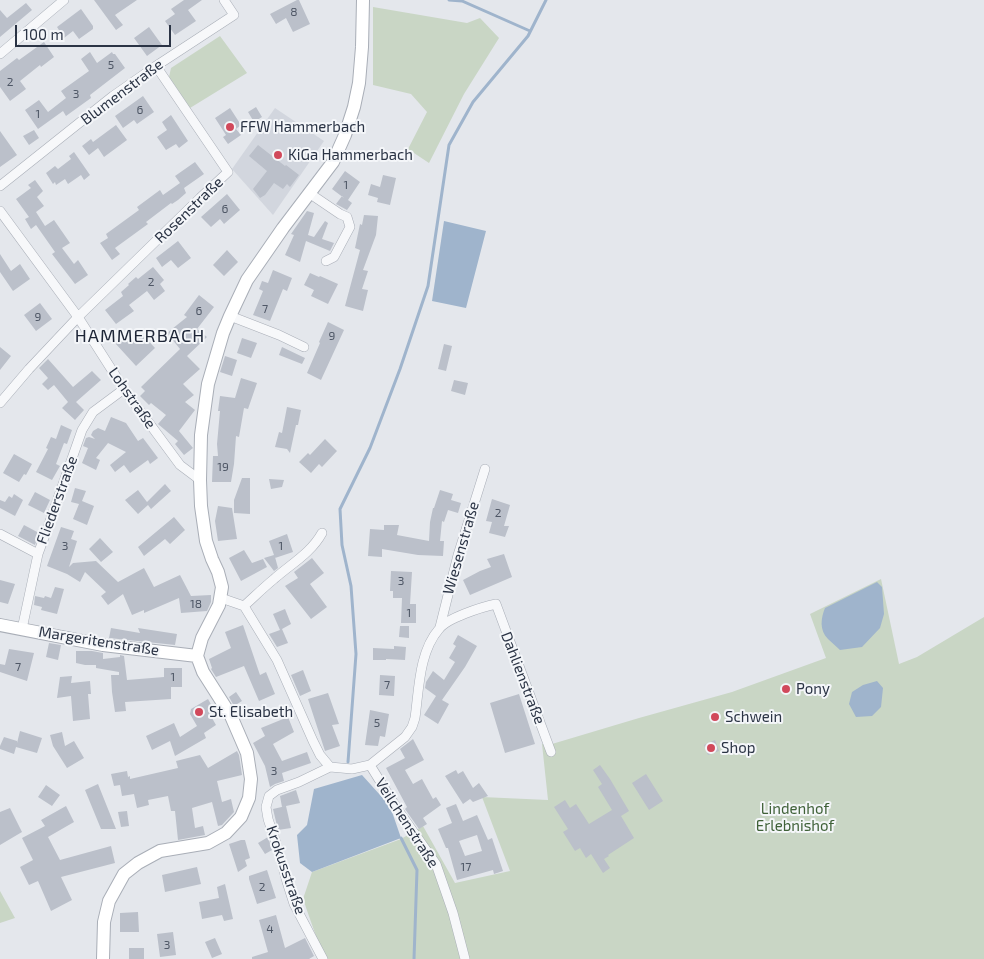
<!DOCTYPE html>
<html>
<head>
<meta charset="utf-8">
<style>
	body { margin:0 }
	#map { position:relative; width:984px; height:959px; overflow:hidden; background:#e4e7ec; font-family:"Exo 2",sans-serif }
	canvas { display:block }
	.scale { position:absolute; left:15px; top:25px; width:156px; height:22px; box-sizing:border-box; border:2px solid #2b3445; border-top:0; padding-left:6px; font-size:15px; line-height:18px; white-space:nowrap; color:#2b3445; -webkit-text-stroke:4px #f4f6f9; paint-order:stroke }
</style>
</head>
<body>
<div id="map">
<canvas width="984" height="959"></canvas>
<div class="scale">100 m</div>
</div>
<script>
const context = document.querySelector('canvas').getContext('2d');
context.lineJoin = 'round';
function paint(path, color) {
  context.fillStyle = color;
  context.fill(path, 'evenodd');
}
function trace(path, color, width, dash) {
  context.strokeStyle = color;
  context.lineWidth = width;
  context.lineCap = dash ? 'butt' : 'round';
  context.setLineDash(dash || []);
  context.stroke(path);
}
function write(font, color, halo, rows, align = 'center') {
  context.font = font + ' "Exo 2",sans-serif';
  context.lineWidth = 4;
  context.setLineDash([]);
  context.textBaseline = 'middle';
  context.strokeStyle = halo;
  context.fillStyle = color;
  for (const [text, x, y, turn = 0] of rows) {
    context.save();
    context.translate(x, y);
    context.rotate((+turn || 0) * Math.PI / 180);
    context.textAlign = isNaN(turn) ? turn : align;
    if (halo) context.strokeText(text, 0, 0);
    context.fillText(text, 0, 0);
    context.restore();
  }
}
paint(new Path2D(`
	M275,108L324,141L273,215L232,169Z`), '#d2d6de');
paint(new Path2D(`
	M373,7L467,23L480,18L499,38L464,94L429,163L408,149L427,112L411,94L373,85Z
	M220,36L247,73L190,108L169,77L171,68Z
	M881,579L899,664L917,657L984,617V959H324L303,899L312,872L401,839L423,826L455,883L510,871L482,797L548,800L542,744H552L639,718L732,692L826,658L810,614Z
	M0,891L15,918L0,923Z`), '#c9d6c5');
paint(new Path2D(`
	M444,221L486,231L466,308L432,301Z
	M877,582L882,587L884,614L880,628L862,647L840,650C836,646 832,643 828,639C819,630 821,618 825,608Z
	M877,681L883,688L881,707L872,716L856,717L849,704L852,692L863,685Z
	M362,775L390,806L401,838L312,872L300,863L297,835L307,825L314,789Z`), '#9fb4cc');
trace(new Path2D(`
	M449,0L462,1L530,31
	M348,762L356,654L351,586L342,545L340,509L370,448L400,369L428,286L449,145L473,102L528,36L546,0
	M401,838L417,870L414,959`), '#9fb4cc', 3);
paint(new Path2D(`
	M94,0H137L115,15L123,25L116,30Z
	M184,0H202L188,10L196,21L175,35L165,21L175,14L171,9Z
	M297,0H299L310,24L293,32L286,18L276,24L270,14Z
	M26,3L32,10L0,37V10L7,18Z
	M81,9L93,26V29L79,39L73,31L64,38L57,27Z
	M149,27L162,45L147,56L134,38Z
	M44,42L54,57L41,67L40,65L20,81L26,89L10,101L0,87V71L17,58L19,60Z
	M90,52L97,63L112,52L113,54H115L125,68L90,95L91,98L66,116L63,111L38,129L25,110L39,100L48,112L66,98L61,91L89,71L81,59Z
	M143,96L154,112L137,124L134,120L123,128L115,116Z
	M256,107L262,117L254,122L248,112Z
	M230,108L241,125L236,129L241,135L228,144L223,137L226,135L215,118Z
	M171,115L188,141L179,148L176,144L166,150L157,137L167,130L162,122Z
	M116,125L127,140L104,157L98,148L89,155L82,146L91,139L93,142Z
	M34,130L39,138L29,145L23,136Z
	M0,131L17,155L0,167Z
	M258,145L285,166L286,165L299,175L290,187L287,184L283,189L274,183L265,195L260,198L253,189L267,171L249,156Z
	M74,152L90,175L84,180L81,175L68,184L65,179L56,185L55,182L53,184L46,173L55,166L58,169L71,159L69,156Z
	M195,162L204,174L184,188L186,193L178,200L172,204L171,203L146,222L148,224L115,248L120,254L112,260L100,243L108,238L106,234L139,210L137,207L160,190L163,195L180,183L175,176Z
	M345,171L360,182L348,200L352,203L347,210L336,204L342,196L344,198L332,189Z
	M383,175L396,178L390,205L377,202L378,198L368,195L371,184L380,187Z
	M35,180L43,191L37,197L44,206L36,212L45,226L54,220L70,243L62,248L74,264L78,260L88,275L75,284L52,254L55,252L36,225L31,229L25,219L29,217L16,199L31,188L28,185Z
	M227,194L240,210L224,224L220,219L211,227L201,217Z
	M307,211L314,213L308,235L314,237L325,221L328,223L322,239L334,243L330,251L306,241L300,262L285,255L294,235L291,234Z
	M364,215L378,216L376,235L363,270L368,271L362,289L368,290L363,311L345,306L360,250L355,248L360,224L362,225Z
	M178,241L191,258L178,268L171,260L162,267L156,258Z
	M227,250L238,262L224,276L213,265Z
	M0,254L11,271L20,264L30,279L13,291L0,272Z
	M153,267L164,280L160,284L165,291L154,300L147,291L129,305L134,311L116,324L105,310L123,296L121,292L129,285L128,284L136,277L138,279Z
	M273,270L292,278L287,291L283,289L270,321L253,315L263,291L259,289L262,281L268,283Z
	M310,273L319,277L320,276L338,284L328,304L311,296L314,290L304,285Z
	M199,295L214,307L197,329L207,337L187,356L200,369L183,384L194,395L185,402L195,410L179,431L193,448L184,455L175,444L178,441L158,424L166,415L151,403L149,405L140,396L145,391L141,387L180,349L167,333L187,317L184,315Z
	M40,303L52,319L36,331L24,315Z
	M328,322L344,330L321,380L307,373L320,343L319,342Z
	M141,333L155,348L136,366L115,343L124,334L133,342Z
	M242,338L257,343L251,358L237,353Z
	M444,344L452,346L446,371L438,369Z
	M0,347L11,356L0,370Z
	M282,347L305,358L302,364L279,355Z
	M225,356L237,360L232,376L220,372Z
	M48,359L73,387L92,371L101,380L76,402L84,410L75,420L62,408L68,402L54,385L48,390L42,384L48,378L39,368Z
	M241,378L257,383L248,409L244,408L239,437L236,436L234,464L231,482H212L213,456H218L217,444L220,411H218L220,396L235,398Z
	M454,380L468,383L465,395L451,391Z
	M287,407L301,410L298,425H296L290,453L287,449L275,447L279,432L282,433Z
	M111,417L126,423L138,441L143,438L158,458L150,464L148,460L130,473L124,465L115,472L110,465L126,452L108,443L96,458L100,460L96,470L82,463L88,448L83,446L86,438L89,437L95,439L91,435L93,431L98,428L105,431Z
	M61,425L72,430L67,444L64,443L56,464L60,466L52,480L36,472L48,449L46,448L51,437L56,439Z
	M325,439L337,451L322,467L319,464L311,473L299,462L308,453L310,455Z
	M14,454L32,464L26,475L24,474L19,482L3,473Z
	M242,478H250V514L234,513V500Z
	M269,479L284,480L282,487L271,489Z
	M165,484L171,491L151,509L148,505L138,514L125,500L138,490L147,502Z
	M75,488L86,491L82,501L94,506L87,525L73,519L79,504L71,502Z
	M440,490L453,494L451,500L461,503L458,513L448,510L444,522L442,521L440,541H444L443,556L418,555L382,549V557L368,556L370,529L384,530V525H399L397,535L429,541L430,522L433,508H434Z
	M35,492L50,500L44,513L28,505Z
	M14,494L23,500L15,516L0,508V500L5,502L9,496L12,498Z
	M492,499L510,505L504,526H509L505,537L489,533L492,522L486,521Z
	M218,506L232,508L237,539L218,541L215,521Z
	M174,517L185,530L170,544L165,539L144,556L138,547Z
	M24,525L39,533L35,545L18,536Z
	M61,527L74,531L71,539L77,541L69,567L73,563L96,561L118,582L144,568L154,587L180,575L191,596L211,595V602L207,611L181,613L179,598L144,613V610L132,615L123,594L108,605L101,596L106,592L85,572L80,582L67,574L47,566Z
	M287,534L293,552L275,558V557L278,568L274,571L264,558L274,555L269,541Z
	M100,538L113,552L101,562L89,549Z
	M244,550L252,563L263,559L267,567L241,581L229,558Z
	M504,554L512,577L470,595L463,580L480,571L491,567L487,559Z
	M312,558L324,573L310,584L327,607L311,619L285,586L298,578L294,572Z
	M391,571L412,572L410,604H416V623H401L402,598H393V591H390Z
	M0,580L15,584L8,604L0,602Z
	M55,587L64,589L57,614L41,610L42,607L34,605L35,596L44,598L45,596L51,598Z
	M285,609L291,624L282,629L288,643L277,647L269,634L280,630L273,614Z
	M243,625L260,675L266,672L275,694L259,701L244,666L216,677L211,669L212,668L209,659L231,648L225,632Z
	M400,626H409V638L399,637Z
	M111,628L140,633L138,628L177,634L175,645L109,638Z
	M458,635L477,646L465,667L442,700L449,704L438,724L424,715L436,696L425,688L426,682L433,671L444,680L455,662L449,658L456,646L453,644Z
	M49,643L61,645L58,660L46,657Z
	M394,646L406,647L405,660L386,659V660H373V648L394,649Z
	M9,649L34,653L27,681L0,672V664L5,665Z
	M76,651H92L103,653V659L120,657V655L124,656L127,680L164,677V668H182V687H171V699L125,702L126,711L115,712L112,692L111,675H119V672L96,668V665H85L76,663Z
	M303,670L311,691L300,696L291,675Z
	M380,675L395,676L394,696L379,695Z
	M72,676L71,683L90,681L91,694H88L90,719L73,721L71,696L57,698L60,677Z
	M236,692L242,701L234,706L229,697Z
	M328,693L339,724L332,725L340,746L325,751L308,699Z
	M519,694L535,744L505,753L490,703Z
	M208,699L213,708L208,711L216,725L204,733L206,738L175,756L170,741L152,750L146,736L174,723L180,737L197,726L190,714L191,709Z
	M370,710L389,714L385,737L380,736L378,746L365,745Z
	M288,717L294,732L273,744L282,761L307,752L311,763L282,773L284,781L275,784L270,787L265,766L253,743L265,736L261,728Z
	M20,731L42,738L37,753L16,747L14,754L0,749V746L4,737L17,741V743Z
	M62,732L65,746L74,741L84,758L67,768L53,746L50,735Z
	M413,739L424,760L405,770L413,784L422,779L433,799L436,797L441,805L423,818L427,824L419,829L405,809L407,807L386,768L405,758L400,749Z
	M715,740L719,751L708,755L704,745Z
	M237,751L239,755L242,775L217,781L222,802L231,799L234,812L222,825L218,826L212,802L192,808L195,828L203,826L205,835L178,840L175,811H171L168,796L148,800L149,805L137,808L134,794L122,796L120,785L114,786L111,774L127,771L128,777L130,776V779L178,768L176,761L200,755L208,768Z
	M600,765L610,779L629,811L621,816L634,838L608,855L609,856L604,859L610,868L603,873L591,854L586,858L580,848L575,851L563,832L568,829L554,807L565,800L570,808L576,804L589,824L612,810L598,787L602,784L593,770Z
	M456,770L458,774L463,771L473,788L479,783L488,796L473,802L470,799L463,804L445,776Z
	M646,774L663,801L649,810L632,783Z
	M98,784L116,829H101L85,790Z
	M46,785L60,795L52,806L38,797Z
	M296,790L300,803L286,806L291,828L278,830L273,809L286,806L282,807L280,796Z
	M456,804L463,821L477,815L488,840L492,838L503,871L494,874L493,870L457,880L448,848H446L438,829L452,823L446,808ZM477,835L482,851L465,856L459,841Z
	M66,806L74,822L48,837L60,860L111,846L115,863L61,877L72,900L51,911L38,881L29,885L20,867L33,860L22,838L45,826L41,820Z
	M10,808L22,832L0,845V812Z
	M127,811L129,826L121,827L118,812Z
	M268,837L272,850L265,854L258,843Z
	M241,840H245L250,858L245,860L247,866L238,872L229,844Z
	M197,867L201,884L165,892L162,875Z
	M267,870L276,898L257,904L249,879V876Z
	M225,884L233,919L224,921L222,915L202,919L199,902L219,898L217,887Z
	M138,912L139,932H120V913Z
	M276,915L285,948L305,938L314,956L309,959H252V957L268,952L259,920Z
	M173,932L176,955L160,957L157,934Z
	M215,938L222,954L212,958L205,942Z
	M129,948H144V959H129Z`), '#bbc0ca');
const street = new Path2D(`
	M0,54L64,0
	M0,186L113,96L156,66L234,15L224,0
	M309,193L340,214L347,217L350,227L334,257L326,261
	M0,211L78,317L124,389L180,465L200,480
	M230,316L279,335L304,347
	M0,403L29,369L78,317L200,198L228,172L156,66
	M0,534L38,554
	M221,598L244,606L277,660L313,741L320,755L330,767
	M244,606C254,597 263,588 274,579C291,564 311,553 322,533
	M440,627L458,555L485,469
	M22,629L38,554L49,524L82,430L93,412L124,389
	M370,765L396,807L436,864L453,913L465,959
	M323,959L294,904L287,882L278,849L268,819L266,807L269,796L277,790L299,782L330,767L352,769L370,765L405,737L412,727L415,718C419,689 419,652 439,629C447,618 482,607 496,604L551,752`);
const secondary = new Path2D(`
	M0,625L103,645L197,656
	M197,656L202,638L219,605L222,587L218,572L212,559L206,541L201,506L200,480L201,435L208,384L223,333L230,316L247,280L283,228L333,162L345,135L354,107L359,83L362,47L363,0
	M103,959L104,922L109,901L124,874L138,863L160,851L208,843L226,833L241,817L249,798L251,779L247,753L231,716L203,672L197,656`);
trace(street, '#a9aeb7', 10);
trace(secondary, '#a9aeb7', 14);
trace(street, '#f7f8fa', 9);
trace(secondary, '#fff', 12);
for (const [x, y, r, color] of [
	[230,127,5,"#d1495b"],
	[278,155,5,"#d1495b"],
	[786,689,5,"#d1495b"],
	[199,712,5,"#d1495b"],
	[715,717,5,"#d1495b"],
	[711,748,5,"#d1495b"]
]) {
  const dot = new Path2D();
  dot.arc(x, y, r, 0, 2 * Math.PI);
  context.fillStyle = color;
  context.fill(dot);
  trace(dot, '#f4f6f9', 2);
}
write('12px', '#4f5766', null, [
	["8",294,12],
	["5",111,65],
	["2",10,82],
	["3",76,94],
	["6",140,110],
	["1",38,114],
	["1",346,185],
	["6",225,209],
	["2",151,282],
	["7",265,309],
	["6",199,311],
	["9",38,317],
	["9",332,336],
	["19",223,467],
	["2",498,513],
	["3",65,546],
	["1",281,546],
	["3",401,581],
	["18",196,604],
	["1",409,613],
	["7",18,667],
	["1",173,677],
	["7",387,685],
	["5",377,723],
	["3",274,771],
	["17",466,867],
	["2",262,887],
	["4",270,929],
	["3",167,945]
]);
write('15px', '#2b3445', '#f4f6f9', [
	["Blumenstraße",122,92,-37],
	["Rosenstraße",189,210,-44],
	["Lohstraße",132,398,55],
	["Fliederstraße",57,500,-70],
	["Wiesenstraße",461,548,-74],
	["Margeritenstraße",99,641,9],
	["Dahlienstraße",523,678,69],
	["Veilchenstraße",407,823,57],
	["Krokusstraße",286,870,71]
]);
write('15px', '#2b3445', '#f4f6f9', [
	["FFW Hammerbach",240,127],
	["KiGa Hammerbach",288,155],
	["Pony",796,689],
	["St. Elisabeth",209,712],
	["Schwein",725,717],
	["Shop",721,748]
], 'left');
write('15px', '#3f6138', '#f4f6f9', [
	["Lindenhof",795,809],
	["Erlebnishof",795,826]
]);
context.letterSpacing = '1px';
write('18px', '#1d2536', '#f4f6f9', [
	["HAMMERBACH",140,336]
]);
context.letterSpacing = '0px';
</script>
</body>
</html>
